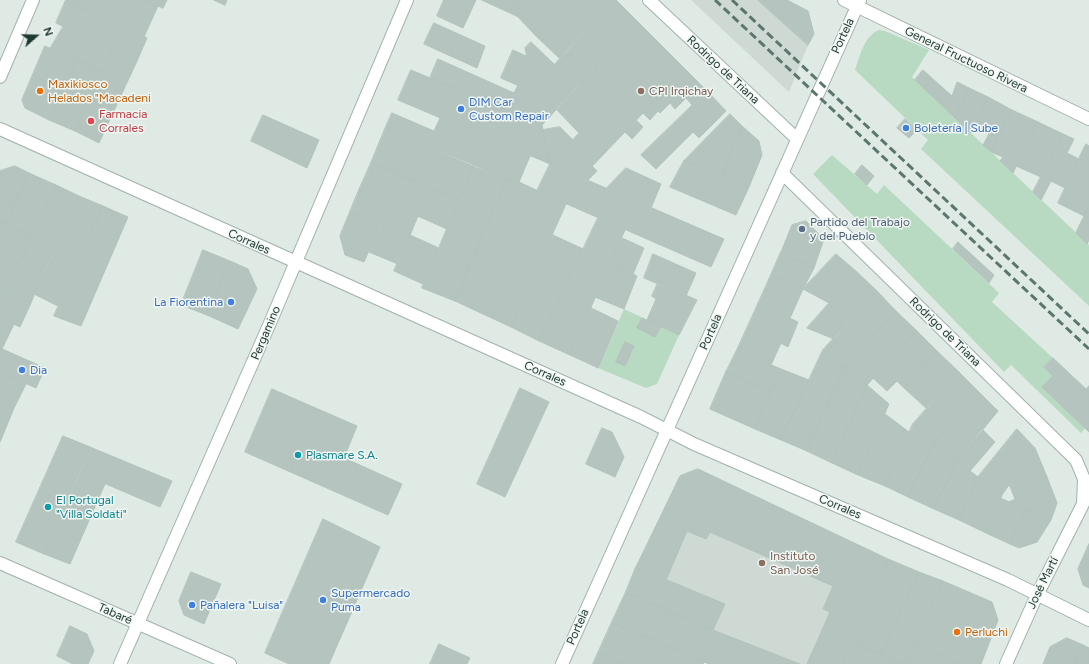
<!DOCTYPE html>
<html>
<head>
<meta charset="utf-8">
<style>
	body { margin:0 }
	#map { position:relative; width:1089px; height:664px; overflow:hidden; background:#dfeae5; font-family:Figtree,sans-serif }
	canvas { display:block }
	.north { position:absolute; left:16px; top:16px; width:40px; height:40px; -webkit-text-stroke:3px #f0f7f3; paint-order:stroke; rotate:70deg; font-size:11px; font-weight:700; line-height:16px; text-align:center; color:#213933 }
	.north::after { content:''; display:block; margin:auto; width:14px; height:18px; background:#213933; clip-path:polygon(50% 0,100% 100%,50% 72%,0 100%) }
</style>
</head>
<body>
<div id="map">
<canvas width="1089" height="664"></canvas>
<div class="north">N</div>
</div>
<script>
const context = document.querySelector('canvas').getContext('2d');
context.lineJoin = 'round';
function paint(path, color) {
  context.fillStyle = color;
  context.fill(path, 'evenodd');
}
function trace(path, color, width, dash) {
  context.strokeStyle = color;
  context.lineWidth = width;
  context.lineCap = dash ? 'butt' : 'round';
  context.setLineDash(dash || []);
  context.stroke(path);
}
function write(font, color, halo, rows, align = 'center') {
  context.font = font + ' Figtree,sans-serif';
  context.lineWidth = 3;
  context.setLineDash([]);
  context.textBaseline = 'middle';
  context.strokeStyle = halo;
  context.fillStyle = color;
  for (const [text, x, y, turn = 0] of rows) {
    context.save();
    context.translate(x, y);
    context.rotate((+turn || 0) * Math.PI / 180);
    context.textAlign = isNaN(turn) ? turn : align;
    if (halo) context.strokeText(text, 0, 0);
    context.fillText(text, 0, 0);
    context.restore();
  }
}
paint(new Path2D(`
	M691,0H758L808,45L789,92Z
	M698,469L888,559L843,664H800L713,630L725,604L636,567L680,476Z`), '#ced9d4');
paint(new Path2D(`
	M879,30L885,31L929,50L912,77L1089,245V306L921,149L928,140L855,70C860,56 864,36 879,30Z
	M832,155L877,194L884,185L999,293L992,302L1053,358L1044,367L1053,376L1042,387L1085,428L1081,433L1011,365L1004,372L813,174Z
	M624,309L679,335L657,384L646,388L598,368Z`), '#b9dac2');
const building = new Path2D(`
	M66,0L147,38L137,61L56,23Z
	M66,0H145L158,6L144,37Z
	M145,0H167L163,8Z
	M214,0H227L225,5Z
	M444,0H476L463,28L437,16Z
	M482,0H513L517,16Z
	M513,0H527L516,11Z
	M527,0H570L536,36L517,16L516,11Z
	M570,0H614L559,58L536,36Z
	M614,0H616L638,22L542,125L533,88Z
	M758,0H787L808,11L814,34L808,45Z
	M638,22L662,46L579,133L556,109Z
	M434,23L485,46L477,68L424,44Z
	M63,27L113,49L102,72L50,49Z
	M531,42L554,64L533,88L525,48Z
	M45,46L77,61L49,120L25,108L22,100Z
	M662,46L685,69L581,178L550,164Z
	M113,49L137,61L99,143L75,131Z
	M513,50L526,56L533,92L501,78Z
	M438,59L514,93L518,85L533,92L542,125L430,78Z
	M77,61L102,72L75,131L49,120Z
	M685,69L707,91L692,105L686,98L675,109L670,103L660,113L658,111L650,120L643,113Z
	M411,70L542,125L550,164L398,100Z
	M923,70L952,96L957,82L969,88L955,118L915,80Z
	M969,88L988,97L971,133L955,118Z
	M707,91L726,111L699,138L693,132L656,169L641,155Z
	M988,97L1012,110L991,152L983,145L989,134L974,127Z
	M1012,110L1038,122L1013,173L1000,161L1003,157L991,152Z
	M392,113L434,131L440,118L530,156L519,182L506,180L385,129Z
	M730,114L742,126L722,176L684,161Z
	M263,115L319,140L307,168L251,141Z
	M905,119L917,130L909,138L897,128Z
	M636,120L643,127L632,139L625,132Z
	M1038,122L1063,134L1041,177L1016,166Z
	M742,126L759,141L762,155L749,187L722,176Z
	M560,127L573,140L550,164L543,130Z
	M385,129L474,165L459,200L371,163Z
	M1063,134L1074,139L1067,153L1079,159L1065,188L1051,181L1041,200L1033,192Z
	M1086,144L1089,146V206L1084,216L1058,203Z
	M684,161L749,187L736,215L670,187Z
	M371,163L459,200L447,229L359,190Z
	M550,164L724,239L711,267L537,191Z
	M474,165L506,180L455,301L422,288Z
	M862,165L874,176L867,185L855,174Z
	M15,166L29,173L15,204L0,197V171Z
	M592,166L597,171L587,181L581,178Z
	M626,168L661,184L651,208L606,189Z
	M29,173L56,185L32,236L6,224Z
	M506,180L519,182L566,204L511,327L455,301Z
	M56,185L79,196L44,270L21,260Z
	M359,190L390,203L379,227L350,212Z
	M79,196L103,206L58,306L34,294Z
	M0,197L15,204L6,224L0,221Z
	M390,203L418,216L398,264L369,252Z
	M103,206L128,217L81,326L54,316Z
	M1089,206V240L1087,244L1076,233Z
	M350,212L379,227L364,262L345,255L340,236Z
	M598,218L625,230L570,355L539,341Z
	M0,221L32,236L21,260L0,249Z
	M806,221L824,239L814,268L781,252L792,225Z
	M410,235L439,248L423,284L394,271Z
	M553,235L583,249L539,341L511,327Z
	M622,238L644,248L633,274L610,263Z
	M958,242L994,275L989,283L953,249Z
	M0,249L44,270L31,303L0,289Z
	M203,250L230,261L207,315L181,305Z
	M781,252L814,268L803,289L771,275Z
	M653,254L696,273L686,296L644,278Z
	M836,254L857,272L829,303L803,289Z
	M230,261L248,269L257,289L238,329L207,315Z
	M610,263L637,276L624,309L595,297Z
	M857,272L877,291L834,339L807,328Z
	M771,275L803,289L790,318L758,304Z
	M658,283L697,300L679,335L647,320L656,299L652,296Z
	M0,289L31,303L20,327L0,318Z
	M877,291L896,311L844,367L823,350Z
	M758,304L798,322L788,347L748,326Z
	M591,308L618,321L598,368L570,355Z
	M896,311L917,331L867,385L844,367Z
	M0,318L14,324L2,349L0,348Z
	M642,318L661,326L655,337L637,328Z
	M748,326L781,343L771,365L737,350Z
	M917,331L937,351L904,388L897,381L887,391L873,378Z
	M625,342L634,346L625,366L616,362Z
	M0,348L45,368L36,388L0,372Z
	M737,350L781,369L771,392L726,372Z
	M823,350L844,367L807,451L781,440Z
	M937,351L959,372L926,408L904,388Z
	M1053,358L1086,389L1067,411L1042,387L1053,376L1044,367Z
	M844,367L867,385L832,463L807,451Z
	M781,369L809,380L781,440L755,429Z
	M0,372L26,384L14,408L0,402Z
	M726,372L771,392L755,429L710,409Z
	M959,372L978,391L935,443L913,424Z
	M867,385L889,404L858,475L832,463Z
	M1089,386V432L1067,411Z
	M520,388L549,402L505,497L477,484Z
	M272,389L357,426L344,458L402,484L388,515L245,452Z
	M978,391L998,411L957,461L935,443Z
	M0,402L14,408L0,442Z
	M885,414L909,432L885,486L858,475Z
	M913,424L935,443L908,497L885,486Z
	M602,428L612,432L624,457L615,477L586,464Z
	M982,429L995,442L970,471L957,461Z
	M1017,429L1035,448L1002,495L978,477Z
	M63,436L90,447L44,554L16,542Z
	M935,443L957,461L934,509L908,497Z
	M90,447L172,481L160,507L80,473Z
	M1035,448L1047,477L1034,490L1015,499L1009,484Z
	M957,461L978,477L959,520L934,509Z
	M698,469L888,559L843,664H807L830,612L823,609L833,586L710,532L706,539L687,531L666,580L636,567L680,476Z
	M80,473L105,484L70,564L44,554Z
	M978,477L1002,495L986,533L959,520Z
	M1047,477L1057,503L1051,520L1009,502L1034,490Z
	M1000,498L1026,509L1010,544L986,533Z
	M1026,509L1051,520L1037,542L1019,548L1010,544Z
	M323,519L380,547L329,664H289L265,653Z
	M1089,544V588L1083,585L1078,569Z
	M888,559L919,572L881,655L853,642Z
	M636,567L725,604L713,630L626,592Z
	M191,572L221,584L204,624L184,615L179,601Z
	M919,572L943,581L905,664H903L881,655Z
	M943,581L992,602L998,620L981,664H962L914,644Z
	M626,592L713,630L800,664H709L704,662L612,622Z
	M612,622L704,662L703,664H625L598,653Z
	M70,626L87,634L94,651L88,664H73L57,656Z
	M1067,638L1083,645L1075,664H1043L1050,647Z
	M853,642L881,655L903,664H843Z
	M439,644L470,658L467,664H430Z
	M914,644L962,664H905Z
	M1083,645L1089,648V664H1075Z
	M598,653L625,664H593Z`);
paint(building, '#b5c4be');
trace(building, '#b2c3bc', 1);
const minor = new Path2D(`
	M649,0L797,139
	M844,0L1089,119
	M0,77L33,0
	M0,129L641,417L694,444L1008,580L1089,620
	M782,173L1076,460L1084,479L1083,504L1037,595L1006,664
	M0,563L230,664
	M120,664L270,323L407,0
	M562,664L860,0`);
trace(minor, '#a2b1ac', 14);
trace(minor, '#fff', 12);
trace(new Path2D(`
	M715,0L1089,349
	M732,0L1089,334`), '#5c756e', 3, [8, 4]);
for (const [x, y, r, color] of [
	[40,91,4,"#e8710a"],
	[641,91,4,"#8d6e63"],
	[461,109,4,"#3f7fe0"],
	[91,121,4,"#e0444e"],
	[906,128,4,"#3f7fe0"],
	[802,229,4,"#5c6f8a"],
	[231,302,4,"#3f7fe0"],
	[22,370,4,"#3f7fe0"],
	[298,455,4,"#0f9aa8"],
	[48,507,4,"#0f9aa8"],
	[762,563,4,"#8d6e63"],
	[323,600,4,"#3f7fe0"],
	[192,605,4,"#3f7fe0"],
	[957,632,4,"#e8710a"]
]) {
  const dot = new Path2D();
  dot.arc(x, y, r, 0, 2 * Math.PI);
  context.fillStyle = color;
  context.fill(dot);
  trace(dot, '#f0f7f3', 1.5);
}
write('12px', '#213933', '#f0f7f3', [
	["Portela",843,36,-65],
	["General Fructuoso Rivera",966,60,26],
	["Rodrigo de Triana",723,70,43],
	["Corrales",249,242,24],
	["Portela",711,332,-66],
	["Rodrigo de Triana",945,332,44],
	["Pergamino",266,333,-67],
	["Corrales",545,374,24],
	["Corrales",840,507,23],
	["José Martí",1043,583,-64],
	["Tabaré",115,614,24],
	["Portela",578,627,-66]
]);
write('12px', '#c56008', '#f0f7f3', [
	["Maxikiosco",48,84],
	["Helados \"Macadeni",48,98],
	["Perluchi",965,632]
], 'left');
write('12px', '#785e54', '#f0f7f3', [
	["CPI Irqichay",649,91],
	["Instituto",770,556],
	["San José",770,570]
], 'left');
write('12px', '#366cbe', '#f0f7f3', [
	["DIM Car",469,102],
	["Custom Repair",469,116],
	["Boletería | Sube",914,128],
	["La Fiorentina",223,302,"right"],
	["Dia",30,370],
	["Supermercado",331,593],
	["Puma",331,607],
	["Pañalera \"Luisa\"",200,605]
], 'left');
write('12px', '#be3a42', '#f0f7f3', [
	["Farmacia",99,114],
	["Corrales",99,128]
], 'left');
write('12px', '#4e5e75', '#f0f7f3', [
	["Partido del Trabajo",810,222],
	["y del Pueblo",810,236]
], 'left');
write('12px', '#0d838f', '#f0f7f3', [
	["Plasmare S.A.",306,455],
	["El Portugal",56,500],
	["\"Villa Soldati\"",56,514]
], 'left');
</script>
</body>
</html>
